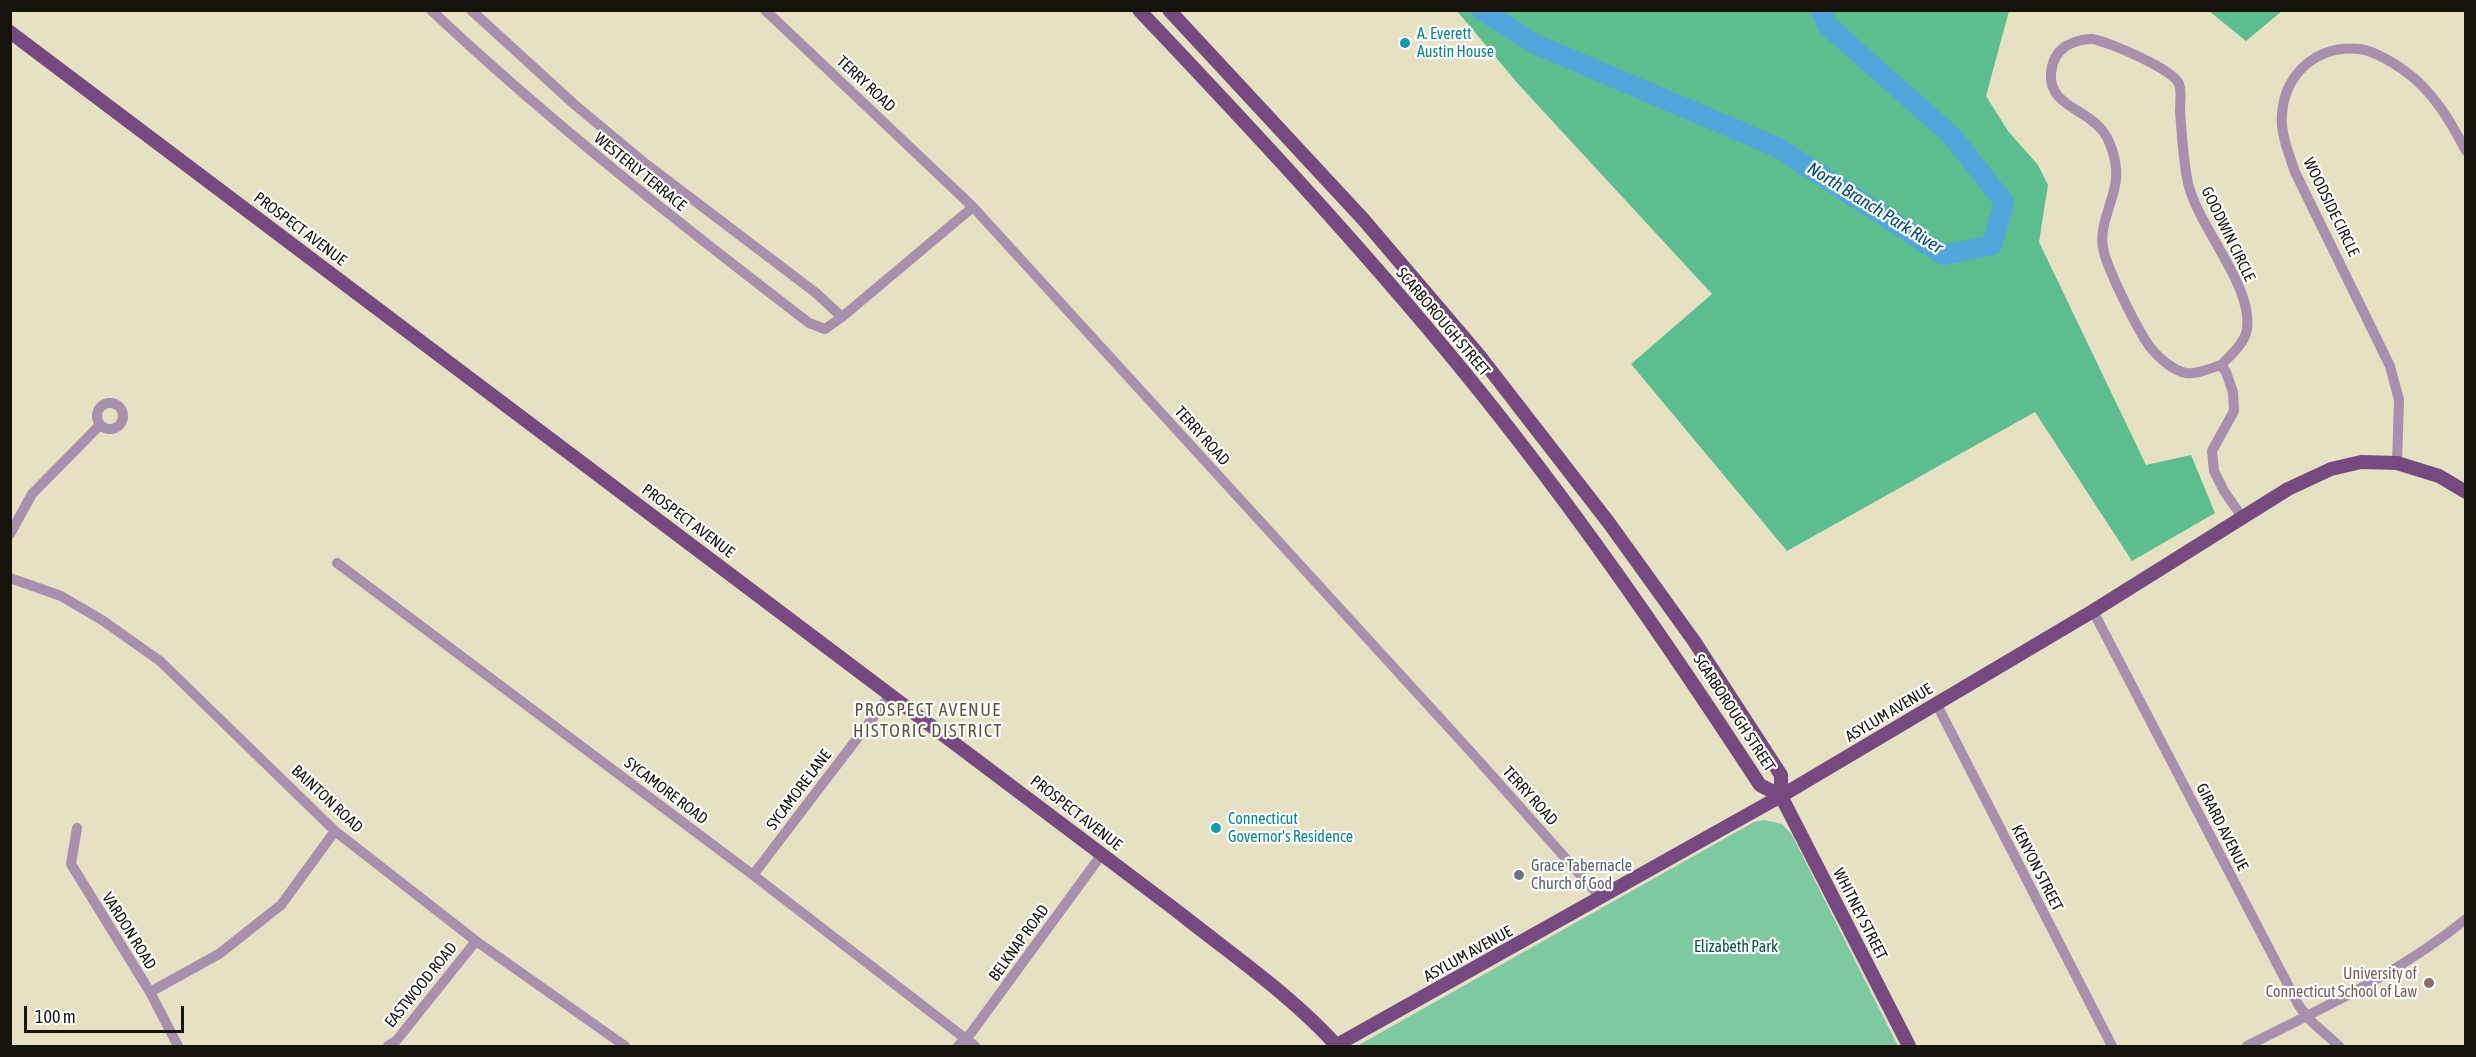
<!DOCTYPE html>
<html>
<head>
<meta charset="utf-8">
<style>
	body { margin:0 }
	#map { position:relative; width:2476px; height:1057px; overflow:hidden; background:#e7e1c4; font-family:"Asap Condensed",sans-serif }
	canvas { display:block }
	.frame { position:absolute; inset:0; border:12px solid #16140a; pointer-events:none }
	.scale { position:absolute; left:24px; top:1006px; width:160px; height:27px; box-sizing:border-box; border:3px solid #16140a; border-top:0; padding-left:8px; font-size:18px; line-height:21px; white-space:nowrap; color:#16140a; -webkit-text-stroke:4px #fff; paint-order:stroke }
</style>
</head>
<body>
<div id="map">
<canvas width="2476" height="1057"></canvas>
<div class="frame"></div>
<div class="scale">100 m</div>
</div>
<script>
const context = document.querySelector('canvas').getContext('2d');
context.lineJoin = 'round';
function paint(path, color) {
  context.fillStyle = color;
  context.fill(path, 'evenodd');
}
function trace(path, color, width, dash) {
  context.strokeStyle = color;
  context.lineWidth = width;
  context.lineCap = dash ? 'butt' : 'round';
  context.setLineDash(dash || []);
  context.stroke(path);
}
function write(font, color, halo, rows, align = 'center') {
  context.font = font + ' "Asap Condensed",sans-serif';
  context.lineWidth = 4.5;
  context.setLineDash([]);
  context.textBaseline = 'middle';
  context.strokeStyle = halo;
  context.fillStyle = color;
  for (const [text, x, y, turn = 0] of rows) {
    context.save();
    context.translate(x, y);
    context.rotate((+turn || 0) * Math.PI / 180);
    context.textAlign = isNaN(turn) ? turn : align;
    if (halo) context.strokeText(text, 0, 0);
    context.fillText(text, 0, 0);
    context.restore();
  }
}
paint(new Path2D(`
	M1764,820L1782,824L1792,835L1898,1046H1357L1754,822Z`), '#7ec8a2');
paint(new Path2D(`
	M1457,11H2009L1986,96L2008,131L2038,165L2048,185L2039,242L2146,465L2191,455L2215,513L2132,561L2035,412L1787,551L1631,364L1712,294L1519,85Z
	M2209,11H2282L2246,41Z`), '#5dbd8e');
trace(new Path2D(`
	M1481,10L1535,44L1779,148L1944,255L1992,245L2004,202L1952,136L1828,26L1820,10`), '#51a6dc', 20);
trace(new Path2D(`
	M431,10C551,123 679,223 809,323L825,329L842,317L973,207
	M471,10L575,105L646,164L816,293L842,317
	M765,10L973,207L1471,752L1601,898
	M2221,365C2211,368 2196,375 2186,373C2173,371 2158,357 2150,347C2137,329 2107,269 2103,248C2098,222 2119,194 2116,168C2115,156 2110,140 2102,130C2086,109 2048,105 2051,73C2052,62 2057,52 2066,46C2073,42 2084,39 2092,39C2107,41 2175,70 2179,84C2182,91 2180,103 2180,111C2182,135 2183,160 2188,183C2198,227 2253,285 2247,329C2245,343 2231,355 2221,365L2226,372L2233,392L2234,411L2212,451L2214,471L2224,491L2242,517
	M97 416a13 13 0 1 1 26 0a13 13 0 1 1-26 0Z
	M2397,463L2399,400L2390,366L2295,172C2289,154 2280,133 2282,114C2285,73 2318,44 2360,49C2374,51 2394,63 2405,71C2433,91 2451,122 2466,151
	M10,534L32,494L100,425
	M337,563L753,875L975,1046
	M10,578L61,596L102,620L160,661L335,831L476,941L625,1046
	M2093,611L2299,1006L2312,1022L2339,1046
	M1936,703L2112,1046
	M77,828L71,864L150,992L178,1046
	M753,875L891,694
	M150,992L219,954L281,905L335,831
	M388,1046L396,1041L476,941
	M958,1046L971,1033L1102,854
	M2247,1046C2322,1008 2400,973 2466,919`), '#a78fad', 10);
trace(new Path2D(`
	M1139,10C1250,127 1358,243 1460,367C1569,500 1666,641 1760,785L1781,796
	M1169,10L1363,219L1478,354L1609,523L1694,641L1781,775V796L1909,1046
	M10,32L1177,911C1231,954 1291,995 1337,1046
	M1335,1046L1781,796L2093,611L2288,489L2331,469L2361,462L2397,463L2439,476L2466,492`), '#764a80', 14);
for (const [x, y, r, color] of [
	[1405,43,6,"#0f9aa8"],
	[1216,828,6,"#0f9aa8"],
	[1519,875,6,"#6b7280"],
	[2429,983,6,"#8d6e63"]
]) {
  const dot = new Path2D();
  dot.arc(x, y, r, 0, 2 * Math.PI);
  context.fillStyle = color;
  context.fill(dot);
  trace(dot, '#fff', 2);
}
write('16px', '#0d838f', '#fff', [
	["A. Everett",1417,34],
	["Austin House",1417,52],
	["Connecticut",1228,819],
	["Governor's Residence",1228,837]
], 'left');
write('16px', '#16140a', '#fff', [
	["TERRY ROAD",866,84,43],
	["WESTERLY TERRACE",640,172,39],
	["WOODSIDE CIRCLE",2331,207,64],
	["PROSPECT AVENUE",300,229,37],
	["GOODWIN CIRCLE",2228,234,64],
	["SCARBOROUGH STREET",1443,322,50],
	["TERRY ROAD",1202,436,48],
	["PROSPECT AVENUE",688,521,37],
	["SCARBOROUGH STREET",1734,713,57],
	["ASYLUM AVENUE",1889,713,-31],
	["SYCAMORE LANE",799,790,-53],
	["SYCAMORE ROAD",666,791,37],
	["TERRY ROAD",1530,796,48],
	["BAINTON ROAD",327,799,43],
	["PROSPECT AVENUE",1076,813,38],
	["GIRARD AVENUE",2222,827,63],
	["KENYON STREET",2037,868,63],
	["WHITNEY STREET",1860,914,63],
	["VARDON ROAD",129,931,58],
	["BELKNAP ROAD",1019,943,-54],
	["ASYLUM AVENUE",1468,954,-29],
	["EASTWOOD ROAD",421,985,-51]
]);
write('16px', '#5b616d', '#fff', [
	["Grace Tabernacle",1531,866],
	["Church of God",1531,884]
], 'left');
write('16px', '#055537', '#fff', [
	["Elizabeth Park",1736,947]
]);
write('16px', '#785e54', '#fff', [
	["University of",2417,974],
	["Connecticut School of Law",2417,992]
], 'right');
write('italic 18px', '#034a6e', '#fff', [
	["North Branch Park River",1875,208,32]
]);
context.letterSpacing = '1.5px';
write('18px', '#59543b', '#fff', [
	["PROSPECT AVENUE",928,710],
	["HISTORIC DISTRICT",928,731]
]);
context.letterSpacing = '0px';
</script>
</body>
</html>
